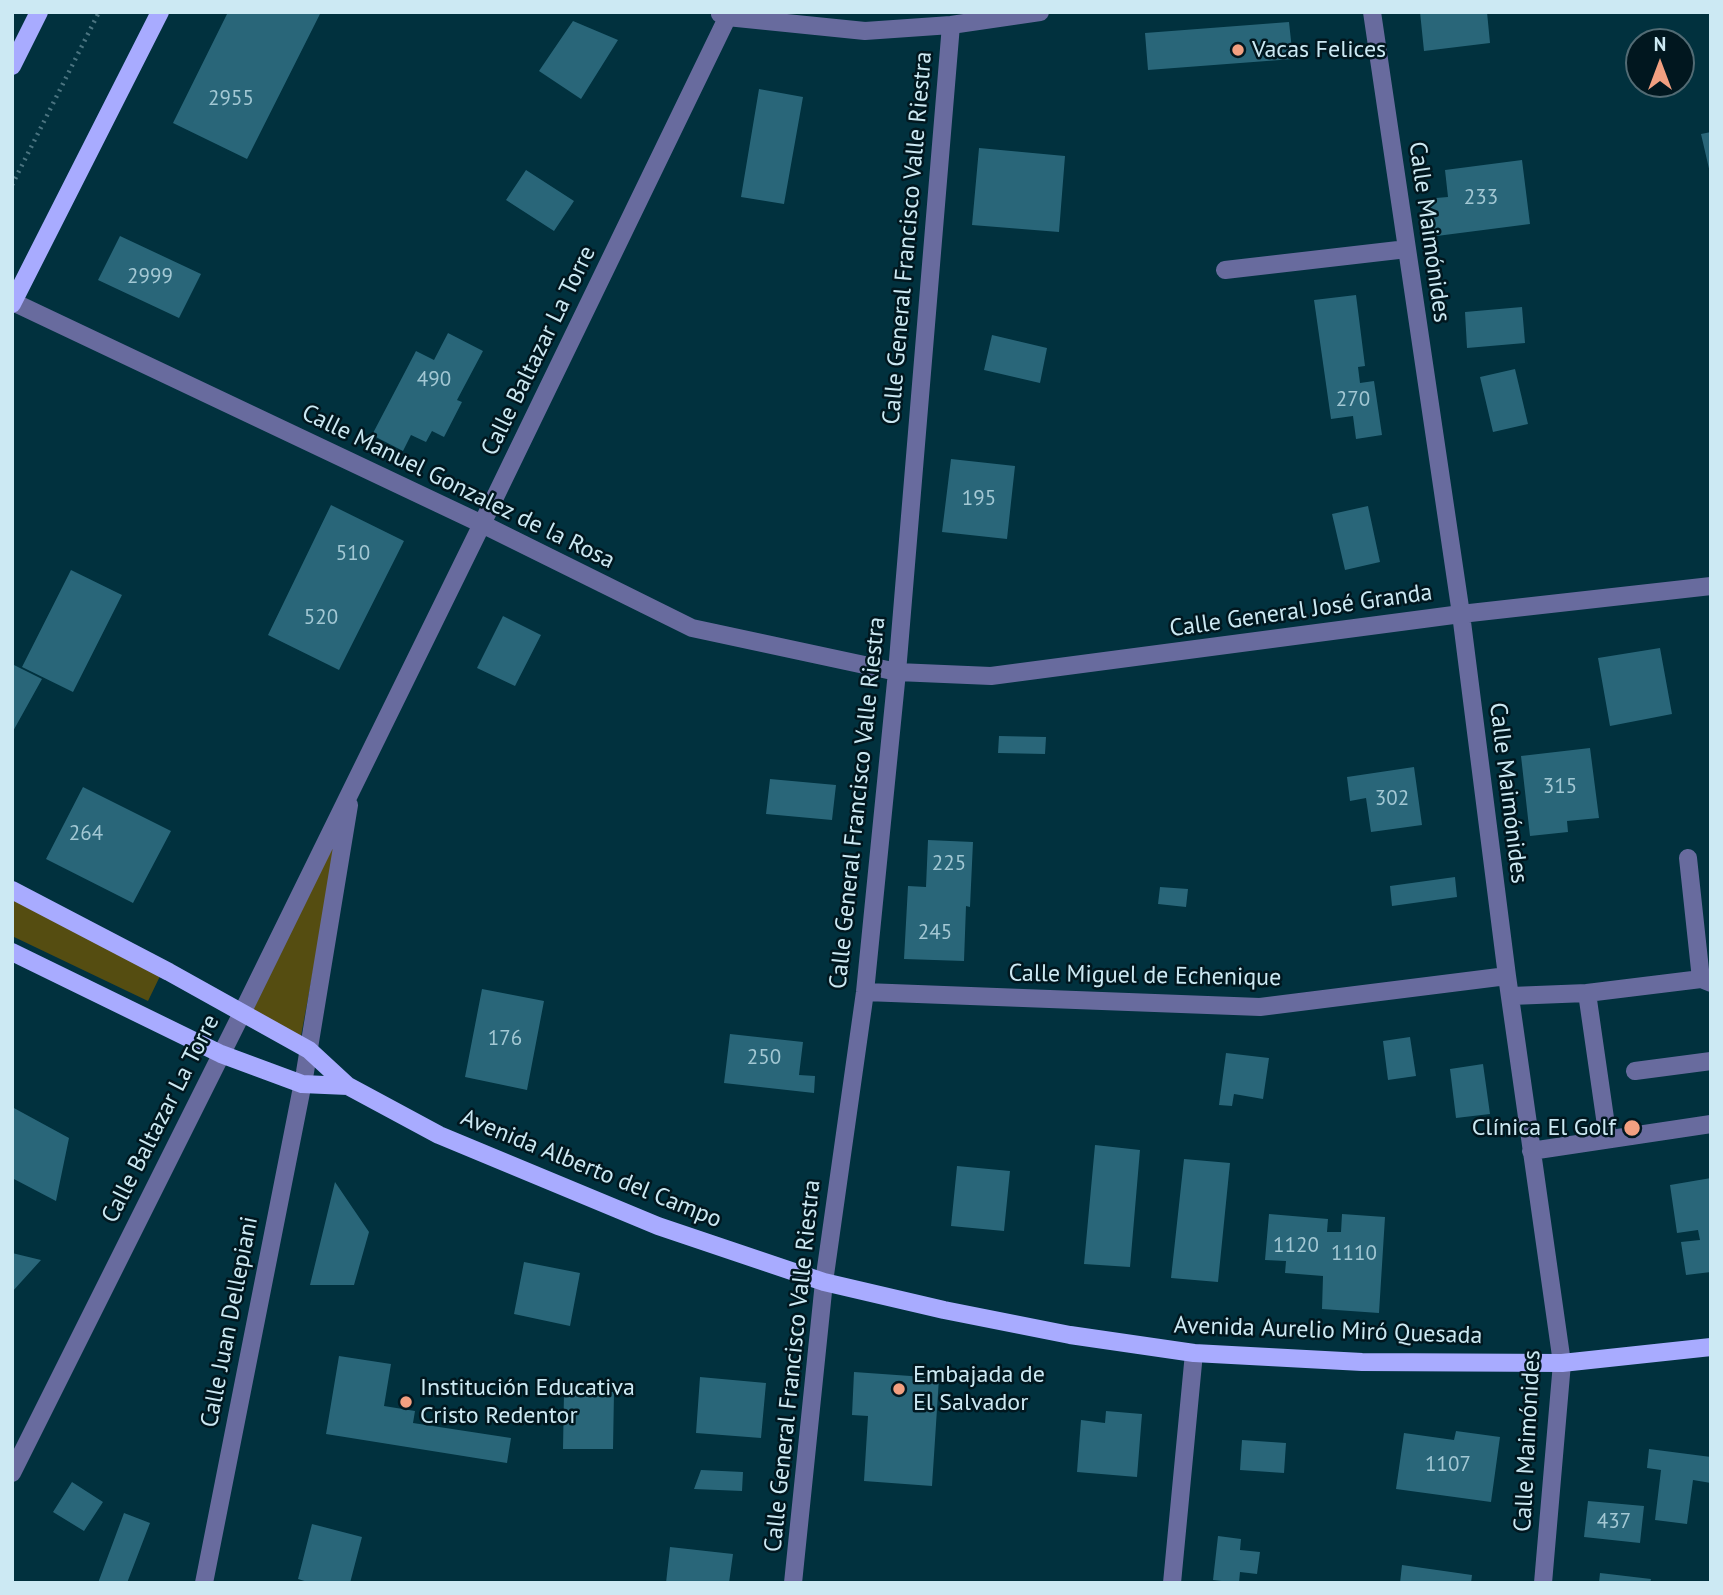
<!DOCTYPE html>
<html>
<head>
<meta charset="utf-8">
<style>
	body { margin:0 }
	#map { position:relative; width:1723px; height:1595px; overflow:hidden; background:#01313e; font-family:"PT Sans",sans-serif }
	canvas { display:block }
	.frame { position:absolute; inset:0; border:14px solid #cce9f3; pointer-events:none }
	.north { position:absolute; left:1625px; top:28px; width:70px; height:70px; box-sizing:border-box; background:#01171f; border:2px solid #526b74; border-radius:50%; rotate:0deg; font-size:19px; font-weight:700; line-height:28px; text-align:center; color:#cce9f3 }
	.north::after { content:''; display:block; margin:auto; width:24px; height:32px; background:#f2a081; clip-path:polygon(50% 0,100% 100%,50% 72%,0 100%) }
</style>
</head>
<body>
<div id="map">
<canvas width="1723" height="1595"></canvas>
<div class="frame"></div>
<div class="north">N</div>
</div>
<script>
const context = document.querySelector('canvas').getContext('2d');
context.lineJoin = 'round';
function paint(path, color) {
  context.fillStyle = color;
  context.fill(path, 'evenodd');
}
function trace(path, color, width, dash) {
  context.strokeStyle = color;
  context.lineWidth = width;
  context.lineCap = dash ? 'butt' : 'round';
  context.setLineDash(dash || []);
  context.stroke(path);
}
function write(font, color, halo, rows, align = 'center') {
  context.font = font + ' "PT Sans",sans-serif';
  context.lineWidth = 5;
  context.setLineDash([]);
  context.textBaseline = 'middle';
  context.strokeStyle = halo;
  context.fillStyle = color;
  for (const [text, x, y, turn = 0] of rows) {
    context.save();
    context.translate(x, y);
    context.rotate((+turn || 0) * Math.PI / 180);
    context.textAlign = isNaN(turn) ? turn : align;
    if (halo) context.strokeText(text, 0, 0);
    context.fillText(text, 0, 0);
    context.restore();
  }
}
paint(new Path2D(`
	M342,816L301,1036L248,1014Z
	M12,898L162,972L148,1001L12,936Z`), '#554d11');
paint(new Path2D(`
	M228,12H321L247,159L173,123Z
	M1420,12H1487L1490,43L1424,51Z
	M573,21L618,40L581,99L539,71Z
	M1289,22L1293,59L1148,70L1145,33Z
	M759,89L803,97L784,204L741,197Z
	M1711,132V173H1710L1701,134Z
	M979,148L1065,156L1059,232L972,225Z
	M1522,160L1530,224L1429,237L1424,199L1448,197L1445,170Z
	M526,170L574,201L554,231L506,200Z
	M120,236L201,274L179,318L98,280Z
	M1356,295L1365,366L1358,367L1360,383L1374,381L1382,435L1356,439L1353,416L1331,419L1314,300Z
	M1522,307L1525,343L1467,348L1465,312Z
	M448,333L483,351L457,400L462,402L444,437L432,431L426,442L411,435L403,451L372,435L416,351L434,360Z
	M992,335L1047,348L1040,383L984,370Z
	M1515,369L1528,424L1493,432L1480,377Z
	M951,459L1015,466L1007,539L942,532Z
	M331,505L404,541L339,670L268,635Z
	M1368,506L1380,562L1345,570L1332,514Z
	M71,570L122,595L73,692L22,667Z
	M503,616L541,635L515,686L477,668Z
	M1660,648L1672,714L1610,726L1598,658Z
	M12,664L42,679L12,733Z
	M999,736L1046,737L1045,754L998,753Z
	M1590,748L1599,818L1567,821L1568,832L1530,836L1521,756Z
	M1414,767L1422,825L1371,832L1366,798L1350,801L1347,777Z
	M770,779L836,785L832,820L766,814Z
	M83,787L171,831L133,903L46,859Z
	M928,840L973,842L970,907L966,906L964,961L904,959L908,886L926,887Z
	M1455,877L1457,897L1392,906L1390,886Z
	M1160,887L1188,889L1186,907L1158,904Z
	M482,989L544,1001L527,1090L465,1077Z
	M730,1034L803,1042L799,1075L815,1076L814,1093L724,1083Z
	M1410,1037L1416,1076L1388,1080L1383,1041Z
	M1226,1053L1269,1058L1263,1099L1234,1094L1232,1106L1219,1105Z
	M1483,1064L1490,1114L1456,1118L1450,1069Z
	M12,1107L69,1138L56,1201L12,1178Z
	M1095,1145L1140,1150L1130,1267L1084,1264Z
	M1184,1159L1230,1163L1218,1282L1171,1278Z
	M957,1166L1010,1171L1004,1231L951,1226Z
	M1711,1178V1272L1686,1275L1681,1242L1700,1240L1698,1230L1677,1233L1670,1185Z
	M335,1182L369,1232L354,1285H310Z
	M1269,1214L1328,1219L1327,1232H1341L1342,1214L1385,1217L1379,1313L1322,1309L1323,1276L1285,1273L1286,1261L1265,1260Z
	M12,1253L41,1260L12,1292Z
	M524,1262L580,1273L570,1326L514,1314Z
	M339,1356L391,1364L384,1406L415,1411L413,1423L511,1438L507,1463L326,1434Z
	M854,1372L939,1378L932,1486L864,1481L868,1416L852,1415Z
	M700,1377L766,1383L761,1438L696,1433Z
	M564,1392H614L613,1449H563Z
	M1106,1411L1142,1414L1137,1477L1077,1472L1081,1420L1105,1423Z
	M1456,1431L1500,1437L1491,1502L1396,1489L1404,1433L1454,1440Z
	M1242,1440L1286,1443L1284,1473L1240,1470Z
	M1649,1449L1711,1457V1483L1693,1480L1687,1524L1655,1520L1661,1470L1647,1468Z
	M701,1470L743,1472L742,1491L694,1489Z
	M72,1482L103,1502L84,1531L53,1512Z
	M1588,1501L1644,1506L1640,1543L1584,1537Z
	M124,1513L150,1523L127,1583H98Z
	M312,1524L362,1537L350,1583H311L298,1579Z
	M1218,1536L1241,1539L1240,1550L1260,1552L1257,1574L1240,1572L1239,1583L1213,1580Z
	M670,1547L733,1554L729,1583H666Z
	M1402,1565L1472,1575L1471,1583H1400Z
	M1600,1573L1651,1579L1650,1583H1599Z`), '#296679');
trace(new Path2D(`
	M12,185L99,12`), '#4b7480', 4.5, [2, 5]);
trace(new Path2D(`
	M1372,12L1461,614L1507,976L1562,1363L1543,1583
	M720,14L727,17L865,31L951,25L1040,12
	M1225,270L1407,249
	M13,302L482,524L692,628L897,672L991,676L1461,614L1711,586
	M1688,858L1701,979
	M865,992L1260,1007L1507,976
	M1587,993L1608,1139
	M1511,996L1587,993L1701,979L1711,983
	M1635,1071L1711,1061
	M1531,1151L1711,1124
	M12,1473L242,1013L482,524L730,12
	M204,1583L305,1072L349,805
	M793,1583L824,1282L865,992L897,672L951,25
	M1172,1583L1194,1353`), '#686b9e', 18);
trace(new Path2D(`
	M12,66L39,12
	M12,304L160,12
	M12,890L169,972L309,1050L348,1086L439,1135L658,1226L824,1282L944,1310L1070,1335L1194,1353L1362,1362L1562,1363L1711,1347
	M12,952L221,1054L302,1084L348,1086`), '#a8abff', 18);
for (const [x, y, r, color] of [
	[1238,50,7,"#f2a081"],
	[1632,1128,9,"#f2a081"],
	[899,1389,7,"#f2a081"],
	[406,1402,7,"#f2a081"]
]) {
  const dot = new Path2D();
  dot.arc(x, y, r, 0, 2 * Math.PI);
  context.fillStyle = color;
  context.fill(dot);
  trace(dot, '#01171f', 2.5);
}
write('21px', '#a3c8d4', null, [
	["2955",231,99],
	["233",1481,198],
	["2999",150,277],
	["490",434,380],
	["270",1353,400],
	["195",979,499],
	["510",353,554],
	["520",321,618],
	["315",1560,787],
	["302",1392,799],
	["264",86,834],
	["225",949,864],
	["245",935,933],
	["176",505,1039],
	["250",764,1058],
	["1120",1296,1246],
	["1110",1354,1254],
	["1107",1448,1465],
	["437",1614,1522]
]);
write('24px', '#cce9f3', '#01171f', [
	["Vacas Felices",1252,50],
	["Clínica El Golf",1616,1128,"right"],
	["Embajada de",913,1375],
	["El Salvador",913,1403],
	["Institución Educativa",420,1388],
	["Cristo Redentor",420,1416]
], 'left');
write('24px', '#cce9f3', '#01171f', [
	["Calle Maimónides",1429,232,82],
	["Calle General Francisco Valle Riestra",908,238,-85],
	["Calle Baltazar La Torre",539,351,-64],
	["Calle Manuel Gonzalez de la Rosa",458,487,26],
	["Calle General José Granda",1301,611,-8],
	["Calle Maimónides",1508,793,83],
	["Calle General Francisco Valle Riestra",858,803,-84],
	["Calle Miguel de Echenique",1145,976,1],
	["Calle Baltazar La Torre",161,1119,-63],
	["Avenida Alberto del Campo",591,1169,22],
	["Calle Juan Dellepiani",230,1322,-79],
	["Avenida Aurelio Miró Quesada",1328,1331,2],
	["Calle General Francisco Valle Riestra",793,1366,-84],
	["Calle Maimónides",1528,1441,-87]
]);
</script>
</body>
</html>
